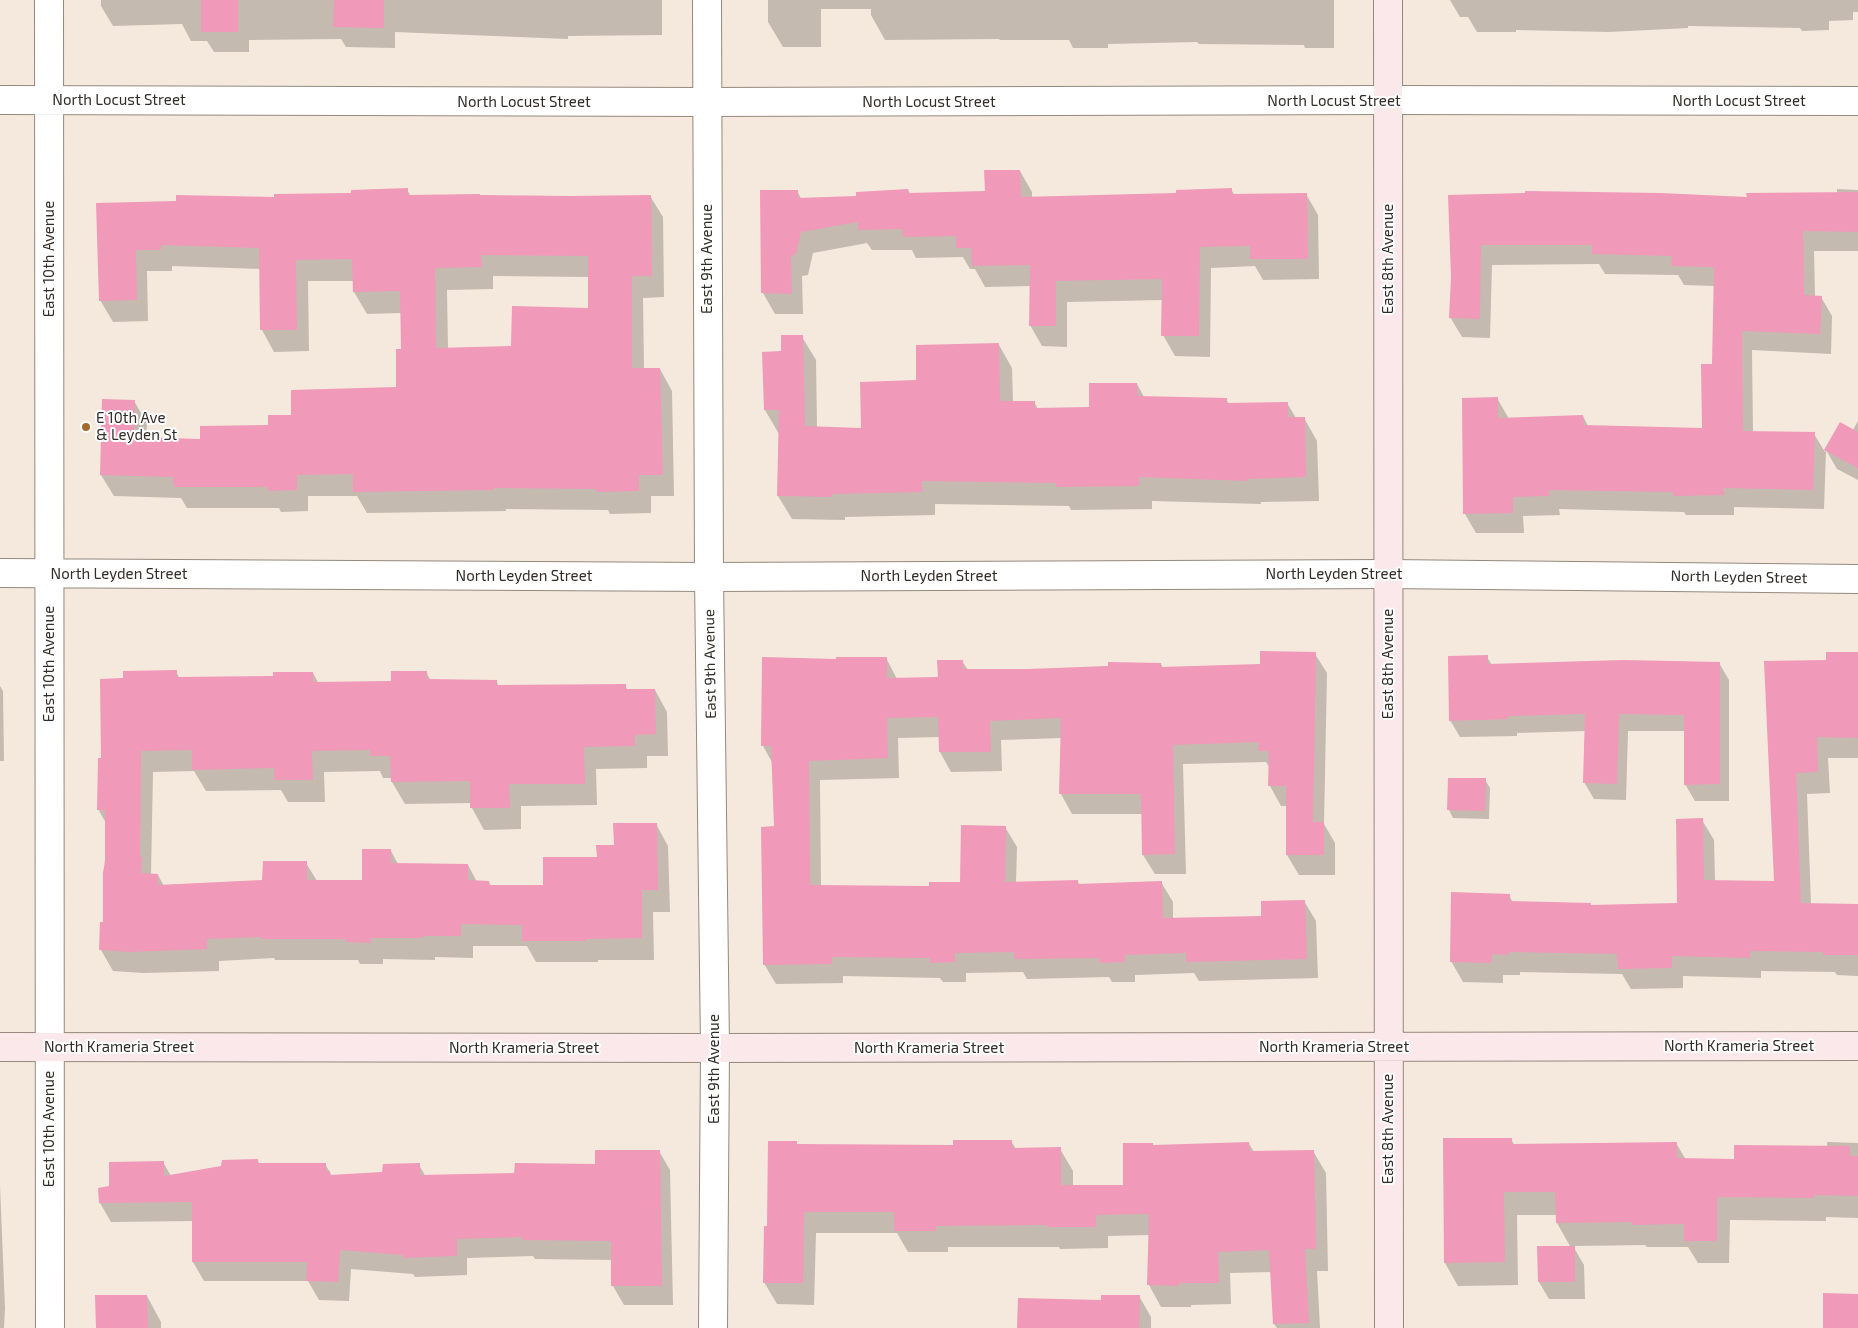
<!DOCTYPE html>
<html>
<head>
<meta charset="utf-8">
<style>
  body { margin:0 }
  canvas { display:block; background:#f5e8dc }
</style>
</head>
<body>
<canvas width="1858" height="1328"></canvas>
<script>
const ctx = document.querySelector('canvas').getContext('2d');
ctx.lineJoin = 'round';
function fill(path, color) { ctx.fillStyle = color; ctx.fill(path, 'evenodd'); }
function stroke(path, color, width, dash) { ctx.strokeStyle = color; ctx.lineWidth = width; ctx.lineCap = dash ? 'butt' : 'round'; ctx.setLineDash(dash || []); ctx.stroke(path); }
function drawText(font, color, halo, rows, align = 'center') {
  ctx.font = font + ' "Exo 2",sans-serif'; ctx.lineWidth = 4; ctx.setLineDash([]); ctx.textBaseline = 'middle'; ctx.strokeStyle = halo; ctx.fillStyle = color; for (const [text, x, y, turn = 0] of rows) {
    ctx.save(); ctx.translate(x, y); ctx.rotate((+turn || 0) * Math.PI / 180); ctx.textAlign = isNaN(turn) ? turn : align; if (halo) ctx.strokeText(text, 0, 0); ctx.fillText(text, 0, 0); ctx.restore();
  }
}
const shadow = new Path2D(`
  M101,0H662V35L568,36V39L395,32V48L346,47L341,39L249,40V52H214L207,41H191L182,24L113,26L101,6Z
  M768,0H1334V48H1305L1304,45L1199,44L1197,42L1108,44V48H1073L1069,40H1000L999,39L885,40L871,15V9H821V47H783L768,22Z
  M1450,0H1858V12H1853V20L1829,21V30L1802,31L1800,28L1688,26V28L1609,32L1516,30V32H1477L1468,17H1460Z
  M1020,171L1032,192V198L1177,195L1231,189L1235,196L1306,194L1318,215L1319,279L1263,280L1255,266L1211,268L1210,357L1175,356L1163,335V300L1067,302V347L1042,346L1030,325L1031,286L985,287L975,269H970L963,257L916,258L912,250H872L867,243L813,253L808,275L802,276L803,314H775L763,293L762,191H797L802,200L857,198L908,190L910,194L986,192Z
  M1837,189L1858,190V251H1814L1815,297H1821L1832,316L1831,354L1752,350L1753,432L1814,434L1825,452L1826,450L1824,509L1734,507V515H1686L1684,512L1559,509L1560,515L1523,516L1524,533H1476L1465,514L1497,398L1509,419L1583,416L1588,426L1703,429L1714,366L1715,286L1684,285L1678,275L1605,274L1599,264L1492,265L1490,338L1462,337L1450,317L1452,277L1450,197L1748,198L1837,193Z
  M407,190L411,196H650L663,217L664,297L643,298L644,369H660L672,391L674,496H651V513L610,514L608,510L506,509V511L367,513L357,496H308V511L281,512L279,508H187L181,498L114,496L101,475L134,401L147,423L146,439L202,440L269,427L292,416L397,388L402,350L401,313L367,314L354,292V281H308L309,351L274,352L262,330L261,269L172,266V271H147L148,321L113,322L100,300L97,204L275,199ZM493,276L589,277L590,309L513,347L448,349L447,290L493,289Z
  M802,337L816,360L817,428L862,429L917,382L999,345L1012,368L1013,402H1034L1038,409H1090L1137,384L1144,397L1226,399L1229,404L1287,403L1296,418H1304L1317,441L1319,501L1261,502V504L1152,501V509L1071,510L1069,506L935,504V515L845,517V520L792,519L778,496L779,434L765,410L763,353L782,352Z
  M1858,421V480L1837,469L1826,450L1853,430Z
  M1858,653V758H1828L1830,793L1807,794L1811,904L1858,905V976L1837,975L1835,972L1761,971V978L1683,976V988L1631,989L1622,974L1520,972V975H1503V983L1463,982L1451,961L1509,895L1513,903L1592,906L1678,904L1702,820L1714,840L1715,881L1775,882L1766,662L1827,661Z
  M1315,654L1327,673L1324,824L1335,843V875H1299L1287,855V806H1281L1270,786V768L1266,762L1183,764L1186,874H1155L1143,855L1142,814H1072L1061,794L1062,738L1001,740L1002,771L951,772L940,752V737L898,738L899,778L820,780L821,886L930,887L961,883L1005,827L1017,847L1016,883L1078,882L1080,885L1161,882L1173,902V919L1262,918L1304,901L1316,921L1318,978L1199,981L1194,973L1135,975V982H1112L1109,977L1027,979L1023,972L966,973V982H943L940,978L843,976V983L776,984L764,964L775,828L773,764L763,746L837,661L886,658L897,679L939,678L962,661L968,670H1028L1161,664L1163,668L1261,665Z
  M1487,657L1492,665L1719,663L1729,680V801H1695L1685,784V731H1628L1626,800L1594,799L1584,782L1586,731L1517,733V736L1460,737L1450,720Z
  M176,672L180,679L275,677L313,673L319,684L393,683L426,672L431,681H496L499,686H625L628,690H655L667,712L668,756H647V768L596,769L597,805L521,806V829L484,830L472,808V803L405,804L392,782V778H383L380,771L324,772L325,802H288L281,790L206,791L194,771L153,772L151,875H158L164,886L263,881L306,863L317,881H363L391,851L398,864L468,865L477,882H489L491,886H544L598,858L615,846L656,824L668,846L670,912H653L654,960H598V962H536L527,946H473V958L435,957V960L383,959V964H360L358,960H275L274,958L219,961V971L143,973L113,971L101,950L105,924L106,823L98,809L102,759L124,679Z
  M0,686L3,691L4,761H0Z
  M1485,780L1490,788L1489,819L1453,818L1449,810Z
  M1511,1139L1515,1146L1676,1143L1686,1160H1735L1827,1147V1142L1858,1143V1218L1826,1217V1221L1730,1220L1729,1263H1698L1688,1247H1647L1645,1245L1573,1246L1584,1265L1585,1299H1549L1539,1282L1571,1248L1557,1223V1215H1517L1518,1285L1458,1286L1445,1263Z
  M1011,1141L1016,1149H1060L1073,1171V1186H1125L1153,1146L1249,1144L1254,1152L1313,1151L1326,1173L1328,1271H1317L1320,1328H1277L1274,1324L1272,1272L1230,1273L1231,1304L1191,1305V1307H1161L1149,1285L1150,1235L1108,1236V1248L1060,1249L1059,1247H948V1252H908L897,1233H816L814,1305L777,1304L764,1282L768,1228L796,1142L798,1145L954,1146Z
  M659,1151L670,1170L673,1305H624L613,1286L612,1260L535,1259L533,1256L467,1258V1275L415,1277L413,1274L351,1269L349,1301L319,1300L308,1281H204L193,1262V1221L111,1222L100,1203L110,1187L163,1162L171,1176L257,1160L260,1164H325L332,1176L384,1173L419,1165L426,1177L516,1174L596,1166Z
  M0,1185L5,1308L4,1328H0Z
  M147,1296L161,1322V1328H97Z
  M1139,1296L1151,1317V1328H1018L1102,1302Z`);
const building = new Path2D(`
  M201,0H238V32H201Z
  M334,0H384V28L333,27Z
  M984,170H1020L1021,197L1176,193V190L1232,188V194L1307,193L1308,259H1250V246L1200,247L1199,336H1161L1162,279L1056,281V326H1029L1030,265L972,266L971,248H956V236L903,237L902,229L858,230V222L801,232L796,254L791,256L792,294L761,293L760,190H798V198L856,196V192L908,189L909,193L985,191Z
  M408,188V195L480,194V195L570,196L651,195L652,276H632V368H660L663,475H639V491L596,492V489L494,488V490L353,492V474L297,475V490L268,491V487H174L173,477L100,475L102,399L135,400L134,437L200,439V426L268,425V415H291V390L396,387V349H401L400,291L353,292L352,259L296,260L297,330H260L259,248L161,245V250H136L137,300L99,301L96,203L176,201V195L274,197V194L351,193V190ZM481,255L588,256V308L512,306L511,346L436,348L435,268L482,267Z
  M1525,191L1660,193L1747,197L1746,193L1858,192V232L1803,231L1804,295L1822,296L1820,334L1742,331L1743,431L1815,432L1813,490L1723,488L1724,495L1673,496V492L1549,490V496L1513,497V513L1463,514L1462,398L1498,397V418L1583,415L1584,425L1702,428L1701,364H1712L1714,267L1671,266L1672,256L1592,254V245H1481L1480,319L1449,318L1451,277L1448,195L1525,193Z
  M781,335H803L805,426L861,428L860,382L916,380V345L999,343L1000,401H1035V408L1089,407V383H1137L1138,396L1227,398V403L1288,402V417H1305L1306,477L1248,479V481L1139,477V486L1056,487V483L922,481V492L832,494V497L777,496L779,410H764L762,352L781,351Z
  M1840,422L1858,432V468L1824,450Z
  M1260,651L1316,652L1313,822H1324V855H1286V786H1268L1269,751H1258L1259,742L1173,745L1175,854L1142,855L1141,794H1059L1061,718L990,721L991,752H939L938,717L887,718L888,758L809,761L810,885L929,886V882H960L961,825L1006,826L1005,882L1078,880V884L1162,881L1163,918L1261,916V901L1305,900L1307,959L1186,962V953L1125,955V962L1100,963L1099,958L1014,959V952L955,953V962L930,963V958L832,957V964L763,965L761,827L774,826L771,746H761L762,657L836,659V657H887V678L938,677L937,660H963V669H1028L1108,666V662L1161,663V667L1260,664Z
  M1826,652H1858V738L1817,737L1818,772L1796,773L1801,903L1858,904V955H1823V952L1750,951V958L1672,956V968L1618,969L1617,954L1509,952V955L1492,954L1491,963L1450,962L1451,892L1510,894V901L1591,903V905L1677,903L1676,819L1703,818L1704,880L1774,881L1764,661L1826,660Z
  M1488,655V664L1623,660L1720,662V784L1684,785V715L1619,714L1617,784L1583,783L1585,714L1508,716V719L1449,721L1448,656Z
  M177,670V677L273,676V672H313V682L391,681V671H427V679L497,680V685L626,684V689H655L656,734L635,735V746L584,747L585,784H509L510,808H470V781L391,782L390,756H370V750L312,751L313,780H274V768L192,770V750L141,751L140,857H142L141,873L158,874V885L262,880L263,861H307V880H362V849H391V863L468,864V880L489,881V885H543V857H597L596,845H614L613,823H657L658,890H642V938L586,939V941H522V925L461,924V936H423V938H371V943L346,942V939H261V937L207,939V949L130,952L99,950L100,922H103V873L105,861V810H97L98,758H101L100,679L123,678V671Z
  M1448,778H1486L1485,811L1447,810Z
  M1443,1138H1512V1144L1677,1142V1158L1734,1159V1145L1850,1146V1156H1858V1196L1814,1195V1198L1717,1197V1241H1684V1224L1632,1225V1222L1556,1223L1555,1192H1504L1505,1262L1444,1263Z
  M953,1140H1012V1148L1061,1147V1185H1123V1143H1153V1145L1249,1142L1250,1151L1314,1150L1316,1249H1305L1309,1323L1273,1324L1269,1250L1218,1252L1219,1283H1179V1286L1147,1285L1149,1214L1096,1215V1227H1047V1225L936,1226V1231H894V1212H804L803,1283H763L764,1226H767L768,1141H797V1144L953,1145Z
  M595,1150H660L662,1286H611V1241L522,1240V1237L457,1239V1256L403,1258V1255L340,1250L338,1282L306,1281L307,1262H192V1202L99,1203L98,1188L109,1186V1162L164,1161V1176L221,1166L222,1160L258,1159V1163H326V1171H330V1175L382,1172L383,1164L420,1163V1175L514,1173L515,1163L595,1164Z
  M1537,1246H1575V1282H1538Z
  M1823,1293L1858,1294V1328H1823Z
  M95,1295H147L148,1328H96Z
  M1101,1295H1140L1139,1328H1017L1018,1298L1101,1300Z`);
const street = new Path2D(`
  M49,0L50,1328
  M707,0L709,577L715,1048L713,1328
  M0,100L706,102L1388,100L1858,101
  M0,573L709,577L1388,574L1858,579`);
const secondary = new Path2D(`
  M1388,0L1389,1328
  M0,1047L715,1048L1858,1046`);
const markers = [
  [86,427,5,"#a46b2a"]
];
const streetNames = [
  ["North Locust Street",119,100],
  ["North Locust Street",1334,101],
  ["North Locust Street",1739,101],
  ["North Locust Street",524,102],
  ["North Locust Street",929,102],
  ["East 10th Avenue",49,259,-90],
  ["East 9th Avenue",707,259,-90],
  ["East 8th Avenue",1388,259,-90],
  ["North Leyden Street",119,574],
  ["North Leyden Street",1334,574],
  ["North Leyden Street",524,576],
  ["North Leyden Street",929,576],
  ["North Leyden Street",1739,577,1],
  ["East 10th Avenue",49,664,-90],
  ["East 9th Avenue",710,664,-91],
  ["East 8th Avenue",1388,664,-90],
  ["North Krameria Street",1739,1046],
  ["North Krameria Street",119,1047],
  ["North Krameria Street",1334,1047],
  ["North Krameria Street",524,1048],
  ["North Krameria Street",929,1048],
  ["East 9th Avenue",714,1069,-90],
  ["East 10th Avenue",49,1129,-90],
  ["East 8th Avenue",1388,1129,-90]
];
const poiNames = [
  ["E 10th Ave",96,418],
  ["& Leyden St",96,435]
];
fill(shadow, '#0003');
fill(building, '#f099b9');
stroke(street, '#95897e', 30);
stroke(secondary, '#95897e', 30);
stroke(street, '#fff', 28);
stroke(secondary, '#fae8ea', 28);
for (const [x, y, r, color] of markers) { const dot = new Path2D(); dot.arc(x, y, r, 0, 2 * Math.PI); ctx.fillStyle = color; ctx.fill(dot); stroke(dot, '#fff', 2); }
drawText('15px', '#312c27', '#fff', streetNames);
drawText('15px', '#312c27', '#fff', poiNames, 'left');
</script>
</body>
</html>
